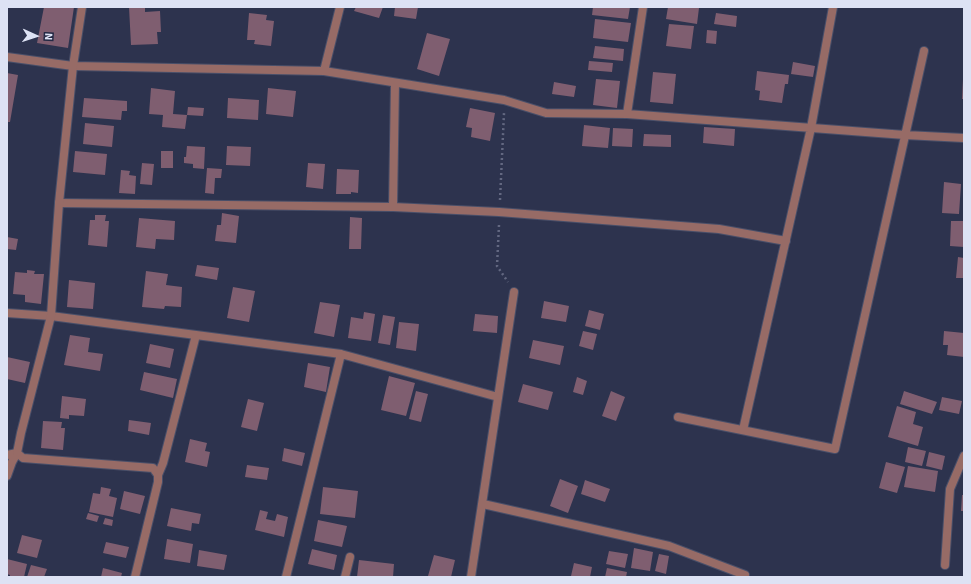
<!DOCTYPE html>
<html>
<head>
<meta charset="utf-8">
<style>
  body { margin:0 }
  #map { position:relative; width:971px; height:584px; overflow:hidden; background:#2d334e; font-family:"Source Sans 3",sans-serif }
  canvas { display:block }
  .frame { position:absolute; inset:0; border:8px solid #dde2f4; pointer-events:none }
  .north { position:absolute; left:16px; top:16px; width:40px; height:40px; -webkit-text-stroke:3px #232944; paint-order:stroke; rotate:93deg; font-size:11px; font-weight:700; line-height:16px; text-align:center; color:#dde2f4 }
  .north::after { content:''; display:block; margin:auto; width:14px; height:18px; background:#dde2f4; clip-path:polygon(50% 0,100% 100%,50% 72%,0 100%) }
</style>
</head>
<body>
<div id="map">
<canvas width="971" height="584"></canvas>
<div class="frame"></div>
<div class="north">N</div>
</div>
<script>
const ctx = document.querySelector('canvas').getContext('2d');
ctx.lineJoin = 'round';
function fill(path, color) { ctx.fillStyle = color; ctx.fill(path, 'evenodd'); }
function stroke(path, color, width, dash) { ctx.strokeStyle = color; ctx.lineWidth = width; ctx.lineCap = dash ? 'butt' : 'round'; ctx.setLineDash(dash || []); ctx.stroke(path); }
const building = new Path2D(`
  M44,7H74L68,48L37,43Z
  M129,7H145V12L160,11L161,32H157L158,44L131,45Z
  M356,7H383L379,18L354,11Z
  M395,7H418L416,19L394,16Z
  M593,7H630L628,19L592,15Z
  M668,7L699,8L697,24L666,19Z
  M249,13L267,15L266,20L274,21L271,46L254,44L255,40H247Z
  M716,13L737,16L736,27L714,24Z
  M595,19L631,23L628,42L593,38Z
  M669,24L694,26L691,49L666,46Z
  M707,30L717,31L716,44L706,43Z
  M427,33L450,39L439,76L417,69Z
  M595,46L624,49L623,61L593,58Z
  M589,61L613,63L612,72L588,70Z
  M793,62L815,66L813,77L791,74Z
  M757,71L789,75L788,84H785L782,103L759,100L760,91L755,90Z
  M653,72L676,74L673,104L650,102Z
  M7,73L18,75L10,122H7Z
  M596,79L620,81L617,108L593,105Z
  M963,79H964V99H962Z
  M554,82L576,86L574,97L552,94Z
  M151,88L175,91L173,114L187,115L185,129L162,127L163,115L149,114Z
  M268,88L296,91L293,117L266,114Z
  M84,98L127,101V111H122L121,120L82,117Z
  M228,98L259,100L258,120L227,118Z
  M188,107L204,108L203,116L187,115Z
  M470,108L495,113L490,141L471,137L472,128L466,127Z
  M85,123L114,126L112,147L83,144Z
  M584,125L610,128L608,148L582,146Z
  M704,127L735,129L734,146L703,143Z
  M613,128L633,129L632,147L612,146Z
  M644,134L671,135V147L643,146Z
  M187,146L205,147L204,169L193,168V164L184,163V157H186Z
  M227,146L251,147L250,166L226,165Z
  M75,151L107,154L105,175L73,172Z
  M161,151H173V168H161Z
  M142,163L154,164L152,185L140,184Z
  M308,163L325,164L323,189L306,187Z
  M207,168L222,169L221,178H215L214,194L205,193Z
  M337,169L359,170L358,193L351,192V194H336Z
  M121,170L130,171L129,175L136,176L135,194L119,193Z
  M944,182L961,184L959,214L942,213Z
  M222,213L239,216L236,243L215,241L217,225H221Z
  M95,215H106L105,221H109L107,247L88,245L90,220H95Z
  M350,217L362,218L361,249H349Z
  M139,218L175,221L174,240L156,239L155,249L136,247Z
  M951,221H964V247L950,246Z
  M7,237L18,239L16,250L7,249Z
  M958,257L964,258V278H956Z
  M197,265L219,268L217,280L195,276Z
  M27,270L35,271L34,274H44L41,304L25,302V295L13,294L15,272L27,273Z
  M146,271L168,274L166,285L182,287L181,307L165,306L164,309L142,307Z
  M69,280L95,283L93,309L67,307Z
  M233,287L255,291L249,322L227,318Z
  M544,301L569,306L566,322L541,318Z
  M320,302L340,305L334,337L314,333Z
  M589,310L604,314L600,330L585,326Z
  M364,312L375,314L371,341L348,338L351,317L363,319Z
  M475,314L498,316L497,333L473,331Z
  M383,315L395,317L390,345L378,343Z
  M399,322L419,324L416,351L396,348Z
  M583,331L597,334L593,350L579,346Z
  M944,331L964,333V357L947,355L948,345H943Z
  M70,335L90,338L88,352L103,354L100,371L64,365Z
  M533,340L564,346L560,365L529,358Z
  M150,344L174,349L170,368L146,363Z
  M7,357L30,362L25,383L7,379Z
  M308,363L330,367L326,392L304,387Z
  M144,372L177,379L173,398L140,390Z
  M389,376L415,383L406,416L381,410Z
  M577,377L587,381L583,395L573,392Z
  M523,384L553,392L548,410L518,402Z
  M416,391L428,394L421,422L409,419Z
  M611,391L625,397L616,421L602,416Z
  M904,391L937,402L932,414L900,404Z
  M62,396L86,399L84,416L69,415V419L60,418Z
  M942,397L962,401L959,414L939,410Z
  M248,399L264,403L257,431L241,427Z
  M897,406L916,412L913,424L923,427L918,446L888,437Z
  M129,420L151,423L149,435L128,431Z
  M43,421L62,422L61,428H65L63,450L41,448Z
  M190,439L207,443L205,451L210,452L207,467L185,462Z
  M908,447L926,451L922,466L905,462Z
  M284,448L305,453L302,466L282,461Z
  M929,452L945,456L942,470L926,466Z
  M886,462L905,467L897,493L879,488Z
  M247,465L269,468L267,480L245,477Z
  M908,466L938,471L935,492L904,487Z
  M560,479L578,486L568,513L550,506Z
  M585,480L610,489L605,502L581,494Z
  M101,487L111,489L109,496L117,498L113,517L89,512L93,493L100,494Z
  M323,487L358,491L355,518L320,514Z
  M124,491L145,496L140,514L120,509Z
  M962,495H964V511H961Z
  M171,508L201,514L199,524L192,523L191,531L167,526Z
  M260,510L268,512L266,519L275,521L277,514L288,517L284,537L255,530Z
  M88,513L99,516L97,522L86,519Z
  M105,518L113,520L112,526L103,524Z
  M318,520L347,526L342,547L314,541Z
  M22,535L42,540L37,558L17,553Z
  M167,539L193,544L190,563L164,559Z
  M106,542L129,547L126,558L103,553Z
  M634,548L653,552L650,571L631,568Z
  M312,549L337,555L334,570L308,564Z
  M199,550L227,555L224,570L197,566Z
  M609,551L628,554L625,568L606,564Z
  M659,554L669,556L666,574L655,571Z
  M434,555L455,560L451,577L428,576Z
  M7,559L27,564L24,577H10V575L7,574Z
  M359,560L394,564L393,577H357Z
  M574,563L592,567L590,577L571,576Z
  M31,565L47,569L44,577H27Z
  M103,568L122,573L121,577H101Z
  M607,568L627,572L626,577H605Z`);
const path = new Path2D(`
  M500,200L504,113
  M499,225L497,266L508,282`);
const minor = new Path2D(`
  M7,57L73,66L324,71L504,100L546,113L627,114L905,135L964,138
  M324,71L340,7
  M627,114L643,7
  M59,203L393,207L499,212L719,229L786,241
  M393,207L395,83
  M7,313L51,316L341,354L498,397
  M678,417L835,449L924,51
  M743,430L811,128L833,7
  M7,455L17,453
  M158,475L163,463L196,335
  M7,476L12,462L17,453
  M483,504L669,546L745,575
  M945,565L950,489L964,456
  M286,577L341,354
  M345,577L350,557
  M471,577L514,292`);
const tertiary = new Path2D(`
  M82,7L73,66L59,203L51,316L21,433L17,453L23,458L153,468L158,475V482L135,577`);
fill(building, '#7f5e70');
stroke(minor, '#494f69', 10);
stroke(tertiary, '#494f69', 10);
stroke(path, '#636881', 2.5, [2, 3]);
stroke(minor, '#976b66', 8);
stroke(tertiary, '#976b66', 8);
</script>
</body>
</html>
